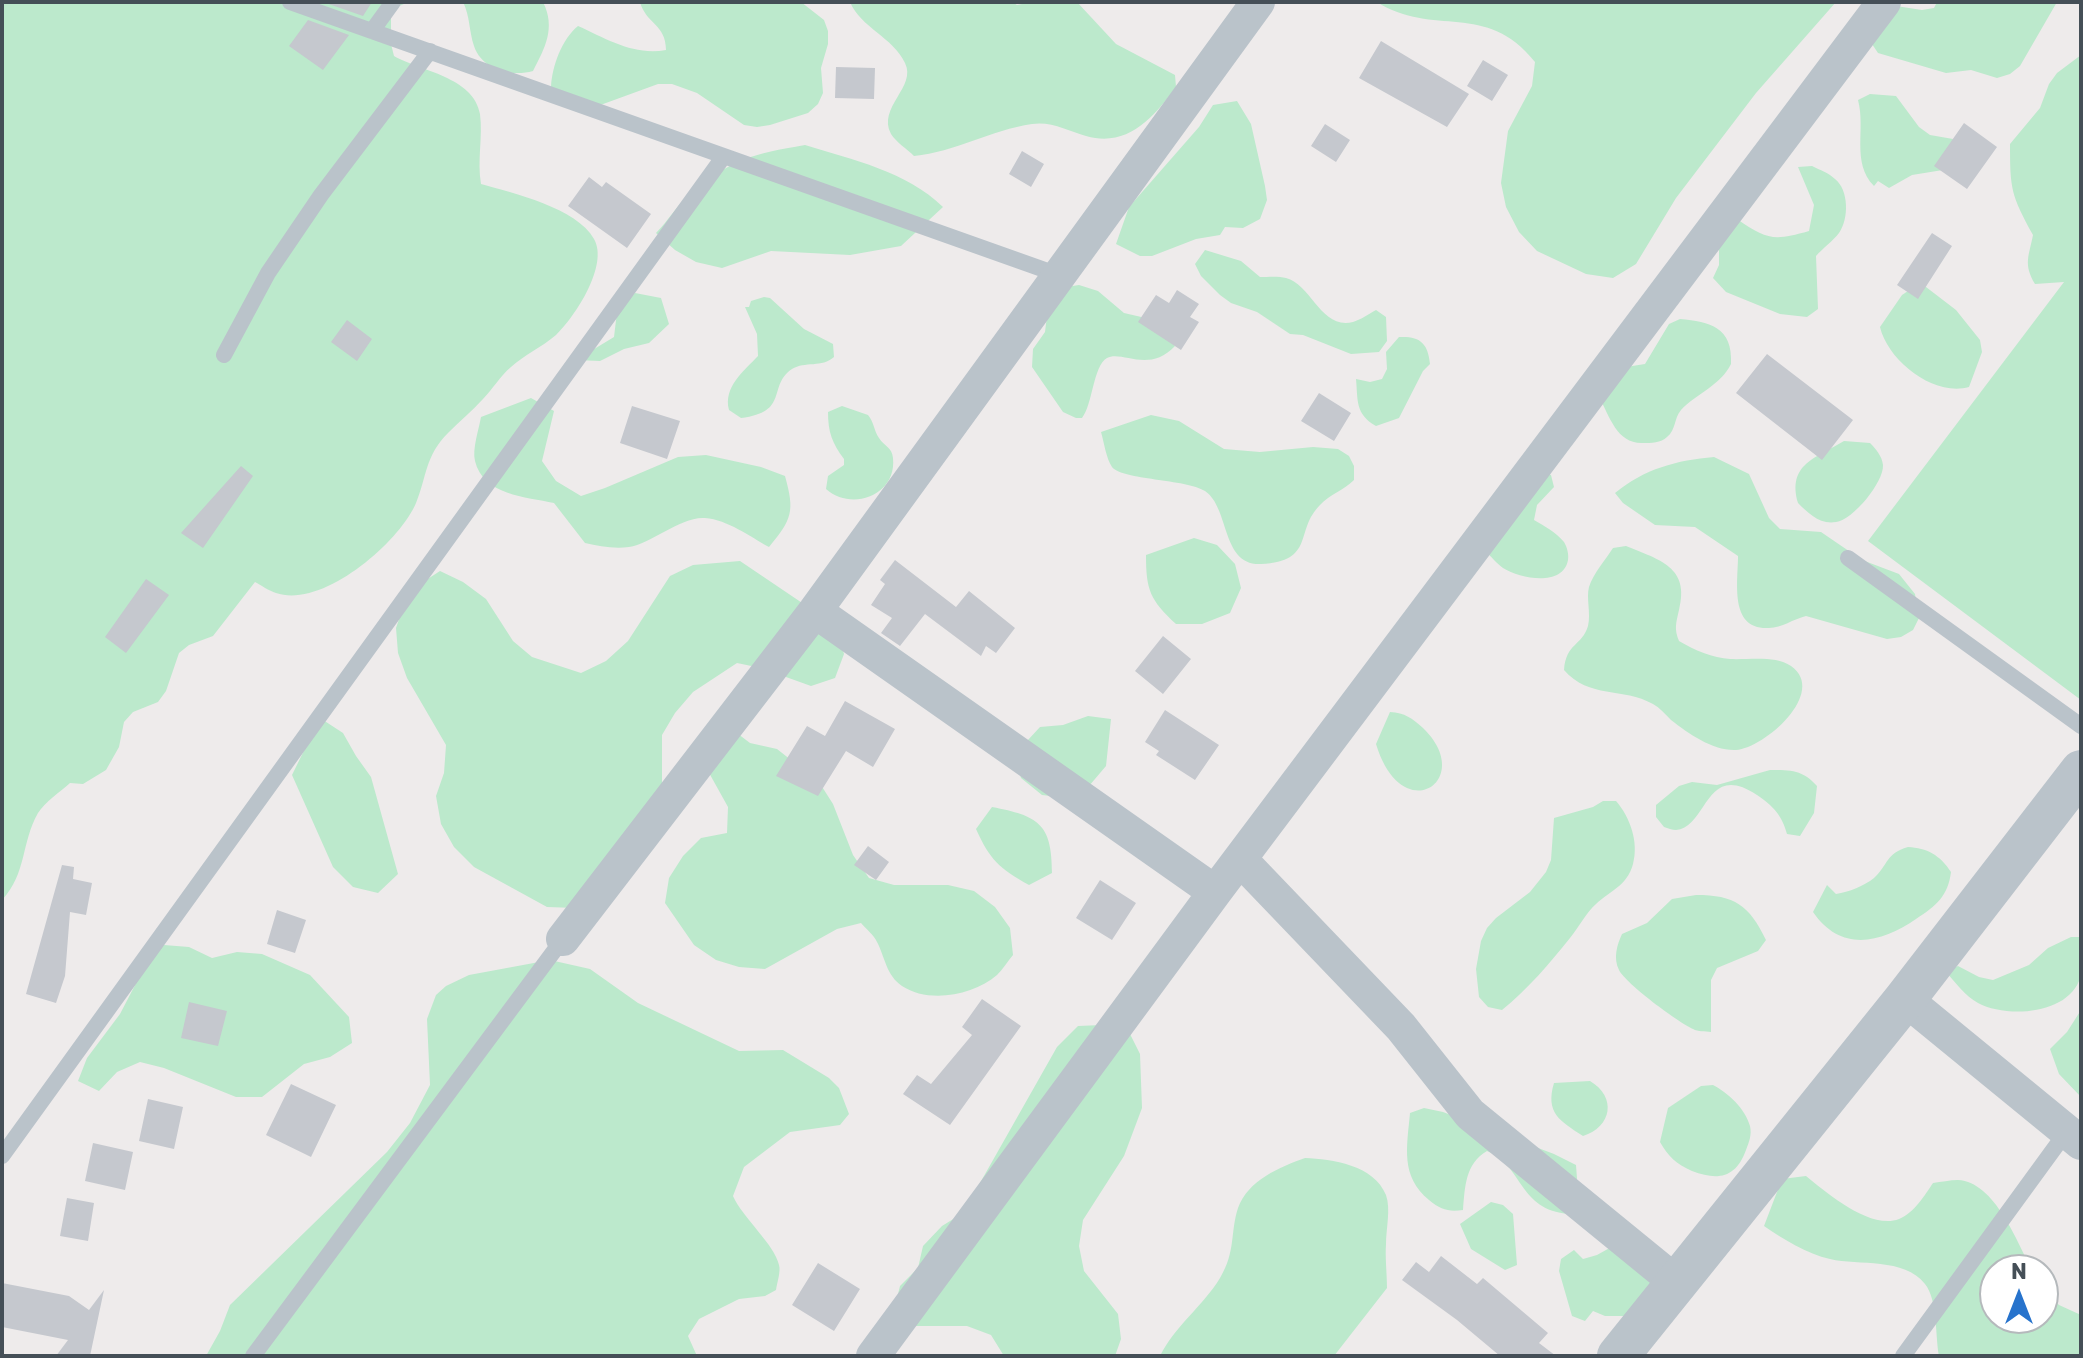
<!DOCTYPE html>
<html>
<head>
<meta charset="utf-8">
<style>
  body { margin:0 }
  #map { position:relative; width:2083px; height:1358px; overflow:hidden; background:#eeebeb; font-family:Rubik,sans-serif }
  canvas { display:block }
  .frame { position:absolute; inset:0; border:4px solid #454f57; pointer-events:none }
  .north { position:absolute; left:1979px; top:1254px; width:80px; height:80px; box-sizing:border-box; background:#fff; border:2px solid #b5b9bc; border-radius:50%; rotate:0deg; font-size:22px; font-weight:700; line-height:32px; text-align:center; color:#454f57 }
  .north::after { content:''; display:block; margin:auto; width:28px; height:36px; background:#2773cc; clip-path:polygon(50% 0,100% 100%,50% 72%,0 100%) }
</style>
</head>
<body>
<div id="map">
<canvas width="2083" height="1358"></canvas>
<div class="frame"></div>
<div class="north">N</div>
</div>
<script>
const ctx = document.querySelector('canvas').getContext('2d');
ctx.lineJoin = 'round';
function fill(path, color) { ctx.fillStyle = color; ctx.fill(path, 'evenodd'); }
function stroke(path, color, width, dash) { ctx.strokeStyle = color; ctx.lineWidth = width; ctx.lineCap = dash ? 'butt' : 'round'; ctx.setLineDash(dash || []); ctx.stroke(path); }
const green = new Path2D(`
  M2,2H408L391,10V44L394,56C420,71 474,77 480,114C483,137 477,160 481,184C513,193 577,208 594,239C609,265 575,317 556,335C542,347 524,355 511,367C500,376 493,389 483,399C472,411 460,421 448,433C425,456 427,476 416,503C399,543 322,609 276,593C269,591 261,585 255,582L213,636L189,645L179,653L166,691L158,702L133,712L124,722L119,747L106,770L83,784L70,783C60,792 45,802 38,813C21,843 27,873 2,900Z
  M463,2H543C556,28 545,48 533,71C511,77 482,70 474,46C469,31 470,16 463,2Z
  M640,2L702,4L801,2L824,20L828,31V44L821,68L823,93L818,104L808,113L770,125L757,127L744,125L697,93L672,84H658L595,107L551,87C552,66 562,39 578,26C607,39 634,56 666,50C666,24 646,24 640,2Z
  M850,2H1012L1017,5L1032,2H1077L1116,44L1175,75L1176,87C1154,117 1128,148 1086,136C1069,131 1051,121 1032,124C991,130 955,152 914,156C907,149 896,142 891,134C877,107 917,87 905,63C893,37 861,28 850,2Z
  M1377,2H1836L1756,93L1676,198L1636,264L1613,278L1586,274L1537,251L1519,232L1506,207L1501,183L1508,131L1532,86L1535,62C1486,0 1433,38 1377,2Z
  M1937,2H2057L2020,66L2010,74L1997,78L1971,70L1946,73L1878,53L1870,41L1896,6L1922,10L1934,8Z
  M2081,55V700L1868,541L2064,282L2035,284C2023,264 2029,256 2033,235C2011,195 2010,189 2010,144L2040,108L2049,84L2057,73Z
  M1870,94L1896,96L1919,127L1930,135L1953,139L1949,169L1912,175L1889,188L1878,181L1874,186C1851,162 1866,130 1858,100Z
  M1237,101L1251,124L1265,186L1267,200L1260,219L1243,228L1225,227L1220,235L1196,239L1152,256H1140L1116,244L1129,207L1199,127L1213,105Z
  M805,145C853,160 906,171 943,207L901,246L850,255L771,251L722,268L696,262L675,250L656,233C668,221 677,205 690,194C731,159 753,154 805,145Z
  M1812,166C1820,170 1829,173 1835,179C1849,190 1849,219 1839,233C1833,241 1823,248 1816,256L1818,309L1807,317L1780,314L1726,292L1713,278L1719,265V236L1737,219C1767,240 1774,241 1809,231L1814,205L1798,167Z
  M1205,250L1241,261L1260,277C1268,277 1279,276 1286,278C1312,285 1321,330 1353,322C1360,320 1369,314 1376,310L1386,317L1387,341L1379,352L1351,354L1303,335L1290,334L1257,312L1231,303L1220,295L1201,276L1195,264Z
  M1079,285L1098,291L1124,313L1150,319L1175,346C1149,374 1122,350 1107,358C1093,366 1093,404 1082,418H1076L1063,412L1032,367L1033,349L1045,332L1047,316L1066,287Z
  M1914,287H1926L1956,310L1980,340L1982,352L1969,387C1934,397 1888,361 1880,327L1902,295Z
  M635,293L661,298L669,324L649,343L624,349L600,361L576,360L614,337L617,312Z
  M764,297L770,298L804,329L833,344L834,357C822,368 805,361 792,369C767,386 790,412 741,418L729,410C723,387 744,371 758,356L757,334L745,307H749L751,301Z
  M1680,319C1710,322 1733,327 1731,364C1721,385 1696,394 1681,410C1674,418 1676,430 1667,437C1661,443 1651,443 1643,443C1617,444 1610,417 1599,397L1626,367L1645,364L1669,324Z
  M1399,337C1420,336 1428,343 1430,364L1423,371L1399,418L1376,426C1355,414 1358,400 1356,379L1370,382L1382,379L1387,369L1386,352Z
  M531,398L554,411L542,461L556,481L581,496L605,488L678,457L706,455L761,467L785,476C795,512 792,519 769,547C749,536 728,520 705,518C681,516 651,544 629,547C613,549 599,546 585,543L554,503C526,497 483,495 475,461C472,449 479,429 481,417Z
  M842,406L868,415C874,422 874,431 879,438C884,446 892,447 893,458C897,495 852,512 826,489L828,476L844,465V459C832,443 828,432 828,412Z
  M1151,415L1179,421L1224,449L1260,452L1313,447L1338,449L1349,456L1354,466V480C1344,490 1329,495 1320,505C1294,531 1316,561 1261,564C1221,566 1230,508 1205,491C1186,479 1122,480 1112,467C1106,458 1104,442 1101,432Z
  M1844,441L1870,443C1876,449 1882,456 1883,465C1884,482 1853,520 1836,522C1820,525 1808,513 1798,503C1787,464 1816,458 1844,441Z
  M1714,457L1749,474L1769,518L1780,529L1821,532L1862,560L1899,574L1915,594L1919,618L1913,630L1901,637L1887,639L1806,616C1793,619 1782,628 1769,628C1729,630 1738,583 1738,556L1695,527L1655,525L1623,503L1615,493C1644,469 1677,460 1714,457Z
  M1538,471L1551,475L1554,487L1537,505L1534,520C1544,526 1556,532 1564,542C1567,547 1569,554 1568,560C1563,587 1521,579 1503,568C1497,564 1491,556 1485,551Z
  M1194,538L1217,545L1235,564L1241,588L1230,613L1202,624H1176C1150,600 1146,590 1146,555Z
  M1626,546C1660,560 1690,567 1679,610C1676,623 1674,629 1679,641C1694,650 1713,658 1730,659C1749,660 1775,655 1791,666C1828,692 1765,748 1736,750C1713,751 1689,734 1671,720C1665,714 1660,708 1653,704C1623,687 1589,699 1564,670C1566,643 1582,646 1588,626C1591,613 1586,598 1589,587C1593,574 1606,559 1613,548Z
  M740,561L817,613L837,630L844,654L835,678L811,686L761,668L737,663L693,692L675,713L662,735V787L576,908L547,907L474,867L454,847L441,824L436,796L444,773L446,745L407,678L398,653L396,628L404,605L420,584L440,571L463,582L486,599L513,641L532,657L581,673L606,661L628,641L670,576L693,565Z
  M1390,712C1405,713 1412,718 1423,728C1477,780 1402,830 1376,744Z
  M1088,716L1111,719L1106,766L1089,786L1067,798L1042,795L1021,778L1015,754L1040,727L1063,725Z
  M320,718L343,733L356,756L371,777L398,874L378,893L353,887L333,867L292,775Z
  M729,727L750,743L777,749L819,782L833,804L853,855L869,878L894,885H948L974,891L995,907L1010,928L1013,955C1008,961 1003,969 997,975C974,995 929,1004 902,986C886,975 885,957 877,942C874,935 866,929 861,923L837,929L765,969L739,967L716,960L694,945L665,903L669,878L683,856L701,838L727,833L728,807L703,762Z
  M1770,770C1791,770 1803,770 1817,786L1814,813L1800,836L1787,834C1782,815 1773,806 1757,795C1705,760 1708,827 1676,830C1672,830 1668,828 1664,827L1656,817V805L1679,786L1692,782L1717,785Z
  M1603,801H1616C1630,817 1639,842 1633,864C1627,886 1611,890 1596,904C1586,913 1579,927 1570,938C1549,964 1528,989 1502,1010L1488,1007L1479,997L1476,969L1481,941L1487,928L1496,918L1530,892L1546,872L1551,860L1554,818L1593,807Z
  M992,807C1038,816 1052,823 1052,873L1029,885C999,868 990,860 976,829Z
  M1908,847C1927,848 1940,855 1951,872C1948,896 1936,906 1916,919C1881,943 1841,953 1813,912L1827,885L1836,894C1849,892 1864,886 1874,878C1889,864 1885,854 1908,847Z
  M1696,895C1735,895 1749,905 1766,940L1758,951L1717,968L1711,980V1032C1705,1031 1698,1032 1693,1029C1678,1022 1626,984 1619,970C1613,958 1617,945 1622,934L1647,923L1672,899Z
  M2071,937H2081C2081,950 2083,968 2079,981C2065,1015 2006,1018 1978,1003C1965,996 1956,983 1946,972L1958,966L1979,977L1993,980L2029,965L2048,948Z
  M164,945L189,947L212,958L237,952L262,954L310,975L349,1017L352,1043L330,1057L304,1064L262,1097H236L164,1068L140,1062L117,1072L99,1091L78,1081L87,1058L120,1014L146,964Z
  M550,960L590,969L638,1003L739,1051L783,1050L829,1078L839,1088L849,1114L840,1125L790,1132L744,1167L733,1196C742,1217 775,1245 779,1265C781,1271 777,1283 776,1290L765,1296L739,1299L699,1319L688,1336L697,1356H206L220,1331L230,1305L387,1152L410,1123L430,1085L427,1019L436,995L446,986L469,975Z
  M2081,1010V1097L2059,1074L2050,1049L2067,1032Z
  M1102,1025L1129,1032L1140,1054L1142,1108L1124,1156L1083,1220L1079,1246L1084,1271L1118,1314L1121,1339L1115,1356H1004L991,1335L967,1326H915L894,1310L900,1286L918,1268L923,1246L942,1226L963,1213L1057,1047L1078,1026Z
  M1590,1081C1617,1097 1612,1127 1583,1136C1560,1121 1545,1113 1554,1083Z
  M1713,1085C1728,1093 1745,1108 1750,1126C1752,1135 1749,1142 1746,1150C1736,1178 1718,1181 1692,1171C1676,1164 1668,1156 1660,1142L1668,1108L1701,1086Z
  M1424,1108L1443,1112L1554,1154L1576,1165L1578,1192L1569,1214C1518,1210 1523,1165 1487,1151C1465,1164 1465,1187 1463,1210C1449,1212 1441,1210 1429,1200C1400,1176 1407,1147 1410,1113Z
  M1305,1158C1332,1159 1374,1165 1386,1195C1391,1209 1386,1229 1386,1244C1385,1258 1387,1273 1387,1288L1334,1356H1160C1175,1326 1203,1306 1220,1278C1236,1251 1230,1233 1238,1208C1248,1180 1280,1167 1305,1158Z
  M1806,1176C1827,1193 1870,1230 1899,1219C1914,1213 1925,1195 1933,1183C1941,1182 1950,1180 1958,1180C1995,1182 2017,1242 2032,1270H1995V1318H2043V1288L2059,1305L2081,1315V1356H1939C1935,1334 1938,1301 1925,1284C1904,1257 1859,1266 1830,1259C1807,1254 1783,1239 1764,1226L1782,1179Z
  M1491,1202L1503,1205L1513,1214L1517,1265L1505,1270L1471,1249L1460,1224Z
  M1631,1236L1666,1254L1635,1316H1605L1593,1311L1585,1321L1572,1316L1559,1271L1561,1259L1574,1250L1583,1259L1597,1255Z`);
const building = new Path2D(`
  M323,2H372L363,16Z
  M308,20L349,35L323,70L289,46Z
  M1381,41L1469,94L1447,127L1359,78Z
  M1483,60L1508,75L1492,101L1467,86Z
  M836,67L875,68L874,99L835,98Z
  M1964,123L1997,147L1967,189L1934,166Z
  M1325,124L1350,140L1336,162L1311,146Z
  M1022,151L1044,164L1031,187L1009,174Z
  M589,177L602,187L606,182L651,214L627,248L568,206Z
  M1932,233L1952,246L1918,299L1897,285Z
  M1177,290L1199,304L1190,317L1199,322L1181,350L1138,322L1156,295L1169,303Z
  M347,320L372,339L357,361L331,342Z
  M1767,354L1853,420L1822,460L1736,393Z
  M1319,393L1351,413L1334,441L1301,421Z
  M632,406L680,421L667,459L620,443Z
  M241,466L253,476L203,548L181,533Z
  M895,560L956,607L969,591L1015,628L996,653L986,646L981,656L925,614L900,646L881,633L892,618L871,605L885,584L880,580Z
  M146,579L169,595L126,653L105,637Z
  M1163,636L1191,659L1163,694L1135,671Z
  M845,701L895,729L873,767L846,751L818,796L776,776L807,726L825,736Z
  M1165,710L1219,745L1195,780L1156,755L1159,751L1145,742Z
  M868,846L889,862L876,880L854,865Z
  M62,865L74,867L73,879L92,883L86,915L70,912L65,976L56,1003L26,994Z
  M1100,880L1136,903L1112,940L1076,918Z
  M277,910L306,920L295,953L267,944Z
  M982,999L1021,1026L950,1125L903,1094L917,1075L931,1084L972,1035L962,1027Z
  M189,1002L227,1011L218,1046L181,1038Z
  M291,1084L336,1105L311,1157L266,1135Z
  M148,1099L183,1107L174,1149L139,1141Z
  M93,1143L133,1152L125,1190L85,1181Z
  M67,1198L94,1203L88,1241L60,1236Z
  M1441,1256L1477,1284L1483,1278L1548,1333L1539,1343L1556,1356H1500L1457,1320L1402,1280L1416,1262L1429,1272Z
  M818,1263L860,1289L834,1331L792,1305Z
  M2,1283L69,1296L89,1310L104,1290L90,1356H56L68,1340L2,1327Z`);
const service = new Path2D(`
  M290,2L1059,275
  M372,31L393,2
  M224,355L268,273L321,195L430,51
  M1848,558L2081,726
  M2,1156L724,156
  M253,1356L563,939
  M1903,1356L2067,1131`);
const minor = new Path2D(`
  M815,611L1215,892
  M1240,859L1401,1027L1470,1114L1677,1283
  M563,939L815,611L1258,2
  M1905,999L2081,1143
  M873,1356L1215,892L1884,2`);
const tertiary = new Path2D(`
  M1618,1356L1905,999L2081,771`);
fill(green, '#bce9cc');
fill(building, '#c5c8ce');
stroke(service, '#bac3ca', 16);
stroke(minor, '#bac3ca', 34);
stroke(tertiary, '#bac3ca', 42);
</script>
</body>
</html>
